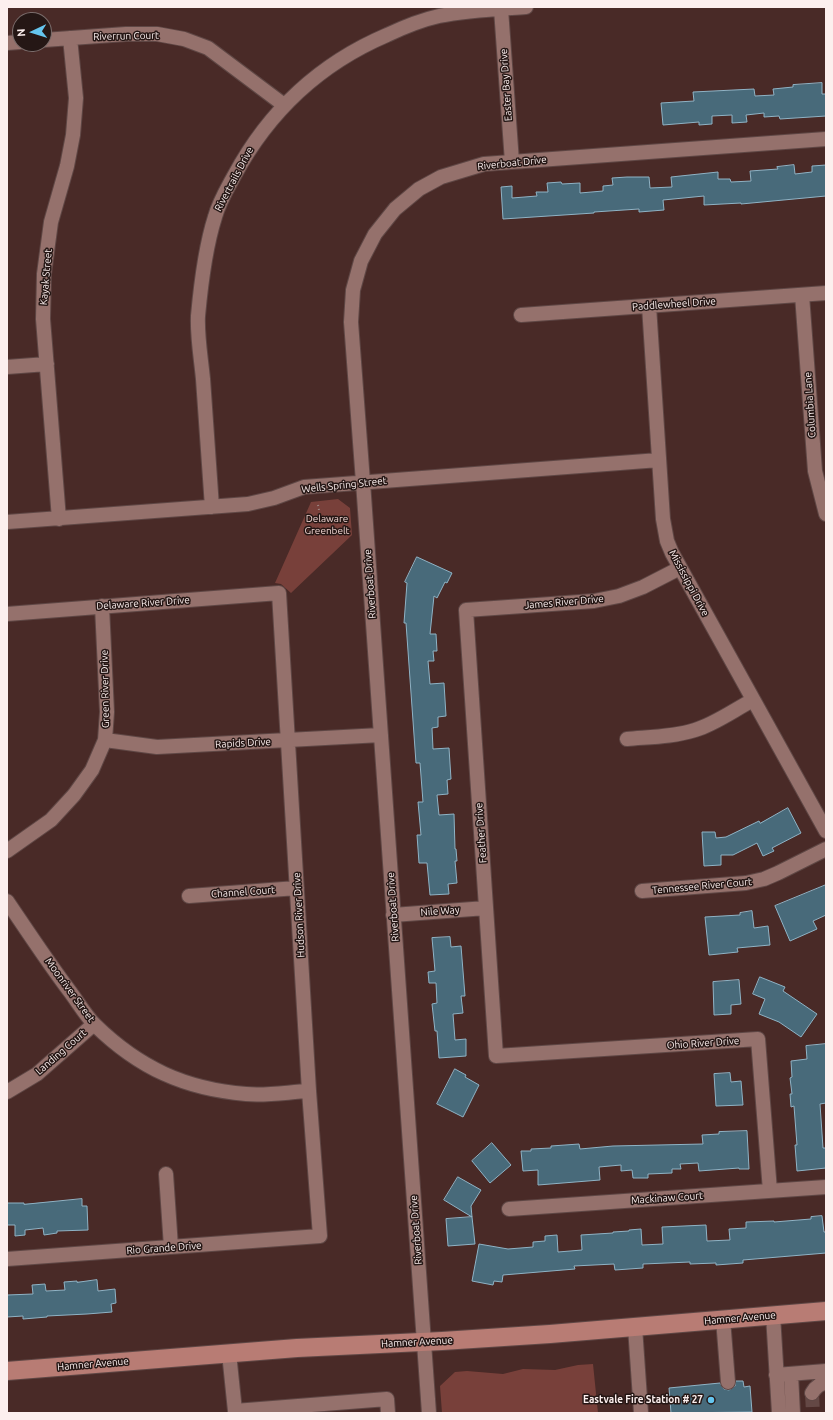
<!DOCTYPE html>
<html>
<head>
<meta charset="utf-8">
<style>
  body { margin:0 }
  #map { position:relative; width:833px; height:1420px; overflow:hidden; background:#492a27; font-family:Ubuntu,sans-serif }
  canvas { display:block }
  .frame { position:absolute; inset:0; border:8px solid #fcefee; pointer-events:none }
  .north { position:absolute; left:12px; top:12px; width:40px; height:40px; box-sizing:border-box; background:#251715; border:1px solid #7b6d6c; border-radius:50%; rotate:266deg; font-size:11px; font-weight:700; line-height:16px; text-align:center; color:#fcefee }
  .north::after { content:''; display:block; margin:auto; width:14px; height:18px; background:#65c5ee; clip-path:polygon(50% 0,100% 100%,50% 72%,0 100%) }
</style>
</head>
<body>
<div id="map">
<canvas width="833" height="1420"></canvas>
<div class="frame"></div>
<div class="north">N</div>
</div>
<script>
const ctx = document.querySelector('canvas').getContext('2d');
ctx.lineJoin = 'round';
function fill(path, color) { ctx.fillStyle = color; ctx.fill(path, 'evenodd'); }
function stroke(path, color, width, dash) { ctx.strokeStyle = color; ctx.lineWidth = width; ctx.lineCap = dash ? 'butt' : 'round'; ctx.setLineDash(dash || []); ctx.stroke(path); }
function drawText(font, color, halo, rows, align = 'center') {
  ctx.font = font + ' Ubuntu,sans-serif'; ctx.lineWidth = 3; ctx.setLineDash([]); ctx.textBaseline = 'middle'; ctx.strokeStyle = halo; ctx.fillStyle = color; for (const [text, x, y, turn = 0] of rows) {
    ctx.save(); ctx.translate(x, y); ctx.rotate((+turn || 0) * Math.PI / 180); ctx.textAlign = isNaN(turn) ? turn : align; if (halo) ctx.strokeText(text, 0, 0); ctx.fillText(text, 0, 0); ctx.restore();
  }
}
const green = new Path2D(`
  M338,499L350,508L352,535L291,593L281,584L275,583L311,502Z
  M593,1364L598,1413H442L440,1386L455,1372L467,1371L503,1374L523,1369L555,1370L578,1365Z`);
const building = new Path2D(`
  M822,83V94H826V116L780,119L779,116L764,117V113L746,115L747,122L732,123V115L712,116V124L699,125V122L663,125L661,103L694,101L693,92L754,89L755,96L774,95L773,89L793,87V85Z
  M794,165L795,174L812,172V166L826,165V196L741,204V203L704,205V196L663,200L664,210L639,212V209L594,212V213L503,219L501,187L512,186V198L537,196L536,192H548L547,183L561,182L562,184L580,183V193L603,191V186L613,185L612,178L627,177H649L650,188L672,187L671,177L718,172V179H730L731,182L751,181L750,171L778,169L777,167Z
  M417,557L452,573L447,583L445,582L437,598L434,596L430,634H436L437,651H433L434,661H428L430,684L444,683L446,716L438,717V727L432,728L433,749L449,748L451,779L447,780L448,794L437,795L439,815L454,814L455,849H456L457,861H455L457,883L448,884L449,894L430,895L427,863H419L417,835H421L418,802H423L420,763H416L406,623H404L407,583L405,582Z
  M788,808L801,833L772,848L774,851L763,856L757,843L733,855H721V865L704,866L702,832H715L716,838L726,837L759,821L760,823Z
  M826,885V915L813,921L817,929L790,941L775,906Z
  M752,911L754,928L768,926L770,945L737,948L738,952L709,955L705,917L740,915V913Z
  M450,937L451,947L461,946L465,996H461L463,1013L453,1014L455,1040L466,1039V1056L439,1058L437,1031H435L432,1004L437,1003L436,983H429L428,972L435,971L432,938Z
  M760,977L785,987L783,991L817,1014L801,1037L779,1022L759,1014L765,999L753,994Z
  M739,980L741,1004L731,1005V1014L714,1015L713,982Z
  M826,1044V1103L820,1104L823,1148H826V1168L797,1171L795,1145H797L794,1106L791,1107L790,1094H792L790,1078L792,1077L791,1061L807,1059L806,1046Z
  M455,1069L466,1075L465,1077L479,1085L463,1117L437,1104Z
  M730,1073L731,1082L741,1081L743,1105L716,1106L714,1074Z
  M747,1131L749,1169H739V1168L699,1171L698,1163L680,1164L681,1169H672V1173L648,1174V1178H633L632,1170L621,1171V1165L599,1167L600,1180L538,1185V1170L523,1171L521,1151H531V1149L551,1148V1146L579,1144L580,1149L613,1146L703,1144L702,1135L719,1134V1132Z
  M492,1143L511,1165L490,1183L472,1161Z
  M458,1177L481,1190L471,1206L472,1217L444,1200Z
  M82,1199V1206H87L88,1230L57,1231V1233L44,1235L43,1228L25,1230V1235L15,1236V1225H7V1203H24V1204Z
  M822,1216L824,1232H826V1253L743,1260V1263L716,1265V1263L690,1264V1262L643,1264V1268L615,1270L614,1264L574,1266L575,1269L503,1275L502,1282L494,1281L493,1285L472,1281L479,1244L508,1249L533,1247V1242L545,1241V1236L557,1235L558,1252L582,1250L581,1235L613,1233V1232L629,1231V1230L641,1229L642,1245L663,1244L662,1227L706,1225L707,1241L730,1240L729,1229L746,1228V1222L774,1221V1222L811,1219V1217Z
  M472,1217L475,1244L448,1246L446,1219Z
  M97,1280L98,1291L115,1289L116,1303L111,1304L112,1312L87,1314L47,1316V1317L23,1319V1316L7,1317V1295L33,1294L32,1285L45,1284L46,1291L65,1290L64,1282L77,1281V1282Z
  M736,1381H743L744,1387L750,1386L752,1412L671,1413L669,1388L720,1383L724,1389L729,1390L735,1386Z`);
const minorTunnel = new Path2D(`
  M812,1393L813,1413`);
const path = new Path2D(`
  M318,505L319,510`);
const minor = new Path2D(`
  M501,9L512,162
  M44,40L126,34H157L184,39L208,48L284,105
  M7,43L20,42
  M802,295L815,471L826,514
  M649,306L663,519L667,541L672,553L826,831
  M521,315L826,293
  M7,367L47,364
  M212,507C209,464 206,422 203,379C201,358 197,336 198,316C201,283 205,248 215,217C219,202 227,189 234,176C269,111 319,64 387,35C404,27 421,20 439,16C468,10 497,9 526,7
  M59,519L43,319L44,274L51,222L67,166L73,135L76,98L70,38
  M7,522L248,504L274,498L304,487L659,460
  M680,568L643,587L619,596L594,601L466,610L496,1056L758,1039L770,1191
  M7,614L279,593L309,1091L320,1236L7,1259
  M627,739C649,737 673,737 695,730C715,724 734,710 753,700
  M105,740L157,747L381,735
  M7,851L51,820L74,795L92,770L105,740L107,712L102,606
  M642,891L746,883L764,879L778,873L826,849
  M189,896L297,888
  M7,901C28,932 49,964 71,993C79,1004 86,1016 95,1025C139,1068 185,1089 246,1094C267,1096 288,1092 309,1091
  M393,915L486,908
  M7,1092L37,1074L94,1024
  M166,1174L171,1247
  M509,1209L826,1187
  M773,1315L779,1413
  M723,1319L728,1382
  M635,1327L641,1413
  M229,1353L235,1411L387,1399L388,1413
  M791,1374L793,1413
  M776,1375L826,1371
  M812,1393C815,1388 819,1383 826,1383
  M429,1413L363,482L351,322L353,290L361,261L375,234L395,209L419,189L441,177L484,164L826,139`);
const major = new Path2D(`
  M7,1371L297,1348L442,1341L550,1334L826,1311`);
const markers = [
  [711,1400,4,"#65c5ee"]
];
const streetNames = [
  ["Riverrun Court",126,36,-1],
  ["Easter Bay Drive",506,85,-94],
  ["Riverboat Drive",512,163,-6],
  ["Rivertrails Drive",234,179,-62],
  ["Kayak Street",46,277,-85],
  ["Paddlewheel Drive",674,304,-4],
  ["Columbia Lane",810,405,-94],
  ["Wells Spring Street",344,485,-6],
  ["Mississippi Drive",689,583,62],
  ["Riverboat Drive",370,584,-94],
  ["James River Drive",564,602,-5],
  ["Delaware River Drive",143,603,-4],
  ["Green River Drive",105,689,-91],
  ["Rapids Drive",243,743,-3],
  ["Feather Drive",481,833,-94],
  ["Tennessee River Court",702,886,-5],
  ["Channel Court",243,892,-4],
  ["Riverboat Drive",393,907,-94],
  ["Nile Way",440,911,-4],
  ["Hudson River Drive",299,915,-93],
  ["Moonriver Street",70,990,54],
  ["Ohio River Drive",703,1043,-4],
  ["Landing Court",61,1052,-41],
  ["Mackinaw Court",667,1198,-4],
  ["Riverboat Drive",416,1230,-94],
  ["Rio Grande Drive",164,1248,-4],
  ["Hamner Avenue",740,1318,-5],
  ["Hamner Avenue",417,1342,-3],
  ["Hamner Avenue",93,1364,-5]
];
const parkNames = [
  ["Delaware",327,519],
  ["Greenbelt",327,531]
];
const poiNames = [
  ["Eastvale Fire Station # 27",703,1400]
];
fill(green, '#78403a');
fill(building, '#486a7a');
stroke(building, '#8fb3c5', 1);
stroke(minorTunnel, '#644845', 14, [14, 7]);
stroke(minor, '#5f4745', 16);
stroke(major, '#5f4745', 20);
stroke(path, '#9f8886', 2, [1, 3]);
stroke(minor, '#95716c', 14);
stroke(major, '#b87c74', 18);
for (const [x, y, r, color] of markers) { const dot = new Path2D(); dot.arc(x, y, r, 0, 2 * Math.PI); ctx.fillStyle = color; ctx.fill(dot); stroke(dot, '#251715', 1.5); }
drawText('10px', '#fcefee', '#251715', streetNames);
drawText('10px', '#f0d4d0', '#251715', parkNames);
drawText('bold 10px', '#fcefee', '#251715', poiNames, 'right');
</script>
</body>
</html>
